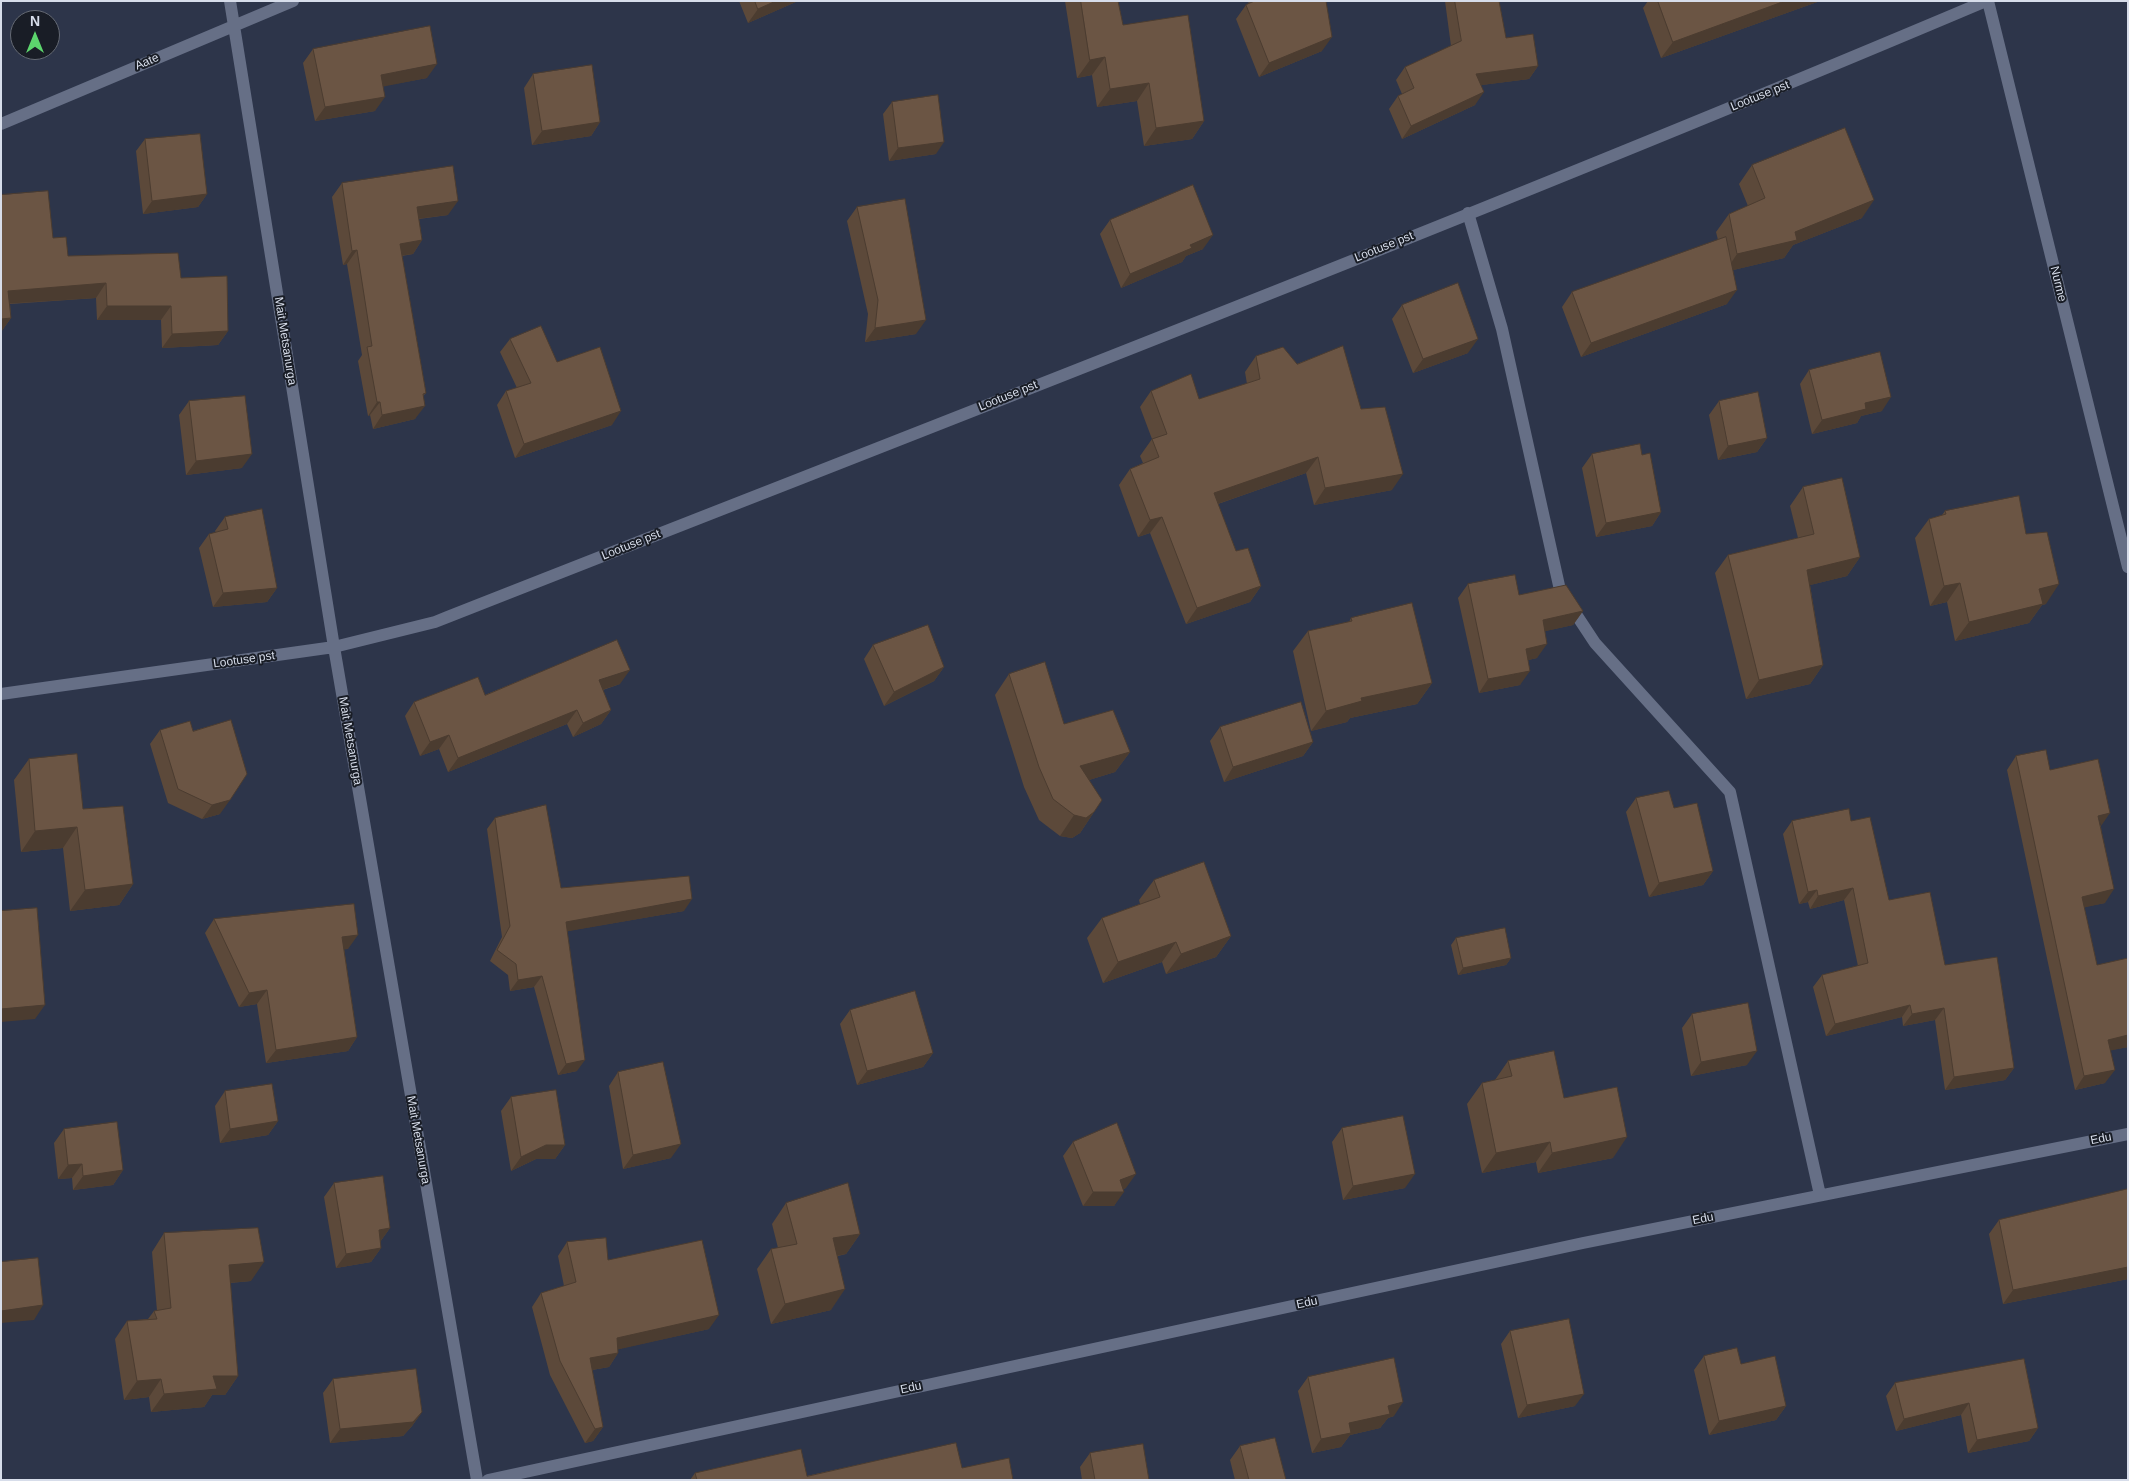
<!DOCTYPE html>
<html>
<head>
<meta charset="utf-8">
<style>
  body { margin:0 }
  #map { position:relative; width:2129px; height:1481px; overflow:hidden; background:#2d354a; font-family:Helvetica,sans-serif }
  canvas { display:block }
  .frame { position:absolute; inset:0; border:2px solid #d7ddea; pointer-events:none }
  .north { position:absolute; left:10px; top:10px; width:50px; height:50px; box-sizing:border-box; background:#191d26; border:1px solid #656a74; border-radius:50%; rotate:0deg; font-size:14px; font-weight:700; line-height:20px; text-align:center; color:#d7ddea }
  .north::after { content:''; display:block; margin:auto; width:18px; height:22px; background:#5cd56d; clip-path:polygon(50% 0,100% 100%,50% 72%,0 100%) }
</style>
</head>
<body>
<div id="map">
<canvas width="2129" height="1481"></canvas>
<div class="frame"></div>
<div class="north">N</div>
</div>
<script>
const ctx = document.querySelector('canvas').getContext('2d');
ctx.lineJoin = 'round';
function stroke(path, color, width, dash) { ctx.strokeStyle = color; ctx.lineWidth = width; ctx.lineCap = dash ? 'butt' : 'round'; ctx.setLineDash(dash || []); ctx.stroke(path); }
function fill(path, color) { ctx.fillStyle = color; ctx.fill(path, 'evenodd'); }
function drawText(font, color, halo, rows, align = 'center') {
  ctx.font = font + ' Helvetica,sans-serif'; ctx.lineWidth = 4; ctx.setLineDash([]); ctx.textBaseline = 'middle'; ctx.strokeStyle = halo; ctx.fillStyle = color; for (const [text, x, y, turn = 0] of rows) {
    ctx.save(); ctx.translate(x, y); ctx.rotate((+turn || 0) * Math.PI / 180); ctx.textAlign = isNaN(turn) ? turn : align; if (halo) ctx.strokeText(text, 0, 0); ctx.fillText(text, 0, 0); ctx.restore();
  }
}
const street = new Path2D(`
  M230,1L334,647L477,1480
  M1988,1L2128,567
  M1,124L293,1
  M1468,213L1502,329L1560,590L1595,643L1730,792L1820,1195
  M1,694L334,647L435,622C953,418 1473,218 1986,1
  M488,1480L1583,1243L2128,1134`);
const wall = new Path2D(`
  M739,1H798L748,23Z
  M1065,1H1118L1123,25L1204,121L1192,139L1144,146L1137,101L1097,107L1092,75L1077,78Z
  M1248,1H1326L1322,51L1259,77L1236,19L1246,5L1249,4Z
  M1445,1H1499L1506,38L1538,66L1529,79L1481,85L1475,105L1402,139L1389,109L1398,96L1402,94L1396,80L1405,67L1451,46Z
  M1648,1H1820L1661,58L1643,8Z
  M313,49L427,78L383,86L375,111L315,121L303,63Z
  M533,74L600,122L591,136L532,145L524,88Z
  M892,102L936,154L889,161L883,114Z
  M145,139L207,194L198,207L143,214L136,151Z
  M1752,165L1862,218L1793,245L1784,258L1733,270L1727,304L1581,357L1562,307L1572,292L1718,240L1716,232L1729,214L1748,206L1739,184Z
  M342,183L448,215L419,219L422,240L413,254L402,256L426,393L423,396L415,419L373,429L370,415L368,416L358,361L362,355L347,264L343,265L332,197Z
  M1,195L53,238L68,256L181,278L228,331L218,345L162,348L161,320H97L96,298L10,304L11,318L1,332Z
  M857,207L916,334L865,342L868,314L847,221Z
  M1110,220L1203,249L1186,256L1182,262L1121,288L1100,234Z
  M1402,305L1468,353L1413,373L1392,319Z
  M510,339L557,362L612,425L515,458L497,405L506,391L517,388L500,352Z
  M1256,356L1297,364L1361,409L1392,490L1314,505L1306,473L1218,504L1236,551L1261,586L1250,602L1186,624L1150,533L1138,537L1119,485L1130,469L1143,463L1140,456L1152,439L1140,407L1151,391L1199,399L1247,384L1245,372Z
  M1809,370L1882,411L1861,416L1857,423L1812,434L1800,384Z
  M189,401L242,468L186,475L179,415Z
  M1719,401L1767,438L1757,452L1718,460L1709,415Z
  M1592,454L1642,455L1661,512L1652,526L1596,537L1582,468Z
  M1803,487L1860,557L1847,576L1810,585L1823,665L1810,684L1746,699L1715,573L1728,555L1798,538L1790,506Z
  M1945,511L2026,534L2046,604L2042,605L2029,623L1955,641L1947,602L1930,606L1915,538L1929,519L1942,515Z
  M225,517L277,588L267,602L213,607L199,548L209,534L216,533L215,531Z
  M1468,584L1519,595L1583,611L1573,625L1545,631L1537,658L1528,660L1520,685L1479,693L1458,598Z
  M1351,618L1432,683L1417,704L1350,718L1347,722L1311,731L1293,651L1308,631L1349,622Z
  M873,645L944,667L934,681L884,706L864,659Z
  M1009,674L1064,724L1130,752L1115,772L1089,780L1094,812L1080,833L1072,838L1060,836L1039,820L1024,787L995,695Z
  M620,684L603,690L611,710L601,724L573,737L567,724L448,772L439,749L420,756L405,716L414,702L485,695Z
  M1220,727L1313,742L1303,756L1224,782L1210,741Z
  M160,730L220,814L202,819L168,803L150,744Z
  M2016,756L2101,826L2105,903L2084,907L2097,965L2128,1047L2111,1050L2105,1083L2075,1090L2007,770Z
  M29,759L83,809L133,884L119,905L70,911L63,848L21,852L14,780Z
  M1636,798L1674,808L1713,871L1703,885L1649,897L1626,812Z
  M495,818L561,888L684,911L567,931L577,1071L558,1075L534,987L510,991L508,975L490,961L502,937L487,829Z
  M1792,821H1851L1889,900L1945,965L2014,1068L2005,1080L1945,1090L1935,1020L1903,1026L1902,1017L1826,1036L1813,987L1822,975L1858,966L1844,900L1810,909L1808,902L1799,904L1783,834Z
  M1154,880L1231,936L1216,957L1166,974L1162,962L1103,983L1087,938L1102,918L1140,904L1139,900Z
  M214,919L348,949H344L357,1037L348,1051L266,1063L257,1004L239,1007L205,933Z
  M1456,938L1511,958L1506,965L1458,975L1451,945Z
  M850,1010L933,1053L923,1067L857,1085L840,1024Z
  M1692,1014L1747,1065L1691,1076L1682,1028Z
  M1508,1061L1564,1098L1613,1158L1538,1173L1536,1162L1482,1173L1467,1104L1482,1083L1495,1080Z
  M618,1072L671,1158L623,1169L609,1086Z
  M225,1091L278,1121L268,1135L220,1143L215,1106Z
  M511,1097L565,1145L555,1159H536L511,1171L501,1111Z
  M1342,1128L1405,1188L1343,1200L1332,1142Z
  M64,1129L123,1170L113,1185L73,1190L72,1178L58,1179L54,1143Z
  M1073,1142L1126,1188L1123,1189L1114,1206H1083L1063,1156Z
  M334,1183L390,1228L380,1242L381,1248L371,1262L336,1268L324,1197Z
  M2128,1189V1279L2003,1304L1989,1234L1999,1220Z
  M786,1203L860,1234L846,1254L838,1256L831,1310L771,1324L757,1269L771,1249L778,1248L772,1224Z
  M164,1233L251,1281L230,1283L238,1376L225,1395H212L204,1407L151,1412L149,1397L124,1400L115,1339L127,1321L148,1319L154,1311H157L152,1252Z
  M567,1242L608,1260L709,1329L618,1349V1353L609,1367L592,1370L603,1427L593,1441L585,1443L550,1375L532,1307L541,1293L564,1286L558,1256Z
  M1510,1331L1575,1406L1518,1418L1501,1344Z
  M1704,1356L1741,1364L1786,1406L1776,1420L1709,1435L1694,1370Z
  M2024,1359L2038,1428L2029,1441L1968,1453L1961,1415L1896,1431L1886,1396L1895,1383Z
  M1308,1377L1394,1416L1388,1418L1380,1428L1350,1435L1341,1447L1312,1453L1298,1391Z
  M333,1379L422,1412L412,1426L403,1436L330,1443L323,1393Z
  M1240,1446L1286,1480H1235L1230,1460Z
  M1090,1453L1149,1480H1082L1080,1467Z
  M962,1468L1013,1480H690L695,1473L807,1476Z`);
const shadedWall = new Path2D(`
  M776,1H798L748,23L758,9Z
  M1785,1H1820L1661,58L1673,42Z
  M1332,37L1322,51L1259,77L1269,63Z
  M1105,57L1092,75L1077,78L1090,60Z
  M437,64L427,78L371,89L381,75Z
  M1538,66L1529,79L1467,87L1476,74Z
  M1149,83L1137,101L1097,107L1110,89Z
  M1484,92L1475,105L1402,139L1411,126Z
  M385,97L375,111L315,121L325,107Z
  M1204,121L1192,139L1144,146L1156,128Z
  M600,122L591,136L532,145L542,131Z
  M944,142L936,154L889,161L898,148Z
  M207,194L198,207L143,214L152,201Z
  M1874,200L1862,218L1793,245L1784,258L1725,272L1737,254Z
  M458,201L448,215L408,220L417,207Z
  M1213,235L1203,249L1186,256L1182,262L1121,288L1130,274L1190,245Z
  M422,240L413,254L390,257L400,244Z
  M357,250L347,264L343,265L352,251Z
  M106,283L96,298L1,304L8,291Z
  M1737,290L1727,304L1581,357L1591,343Z
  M107,306H171L161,320H97Z
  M11,318L1,332V319Z
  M926,320L916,334L865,342L875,328Z
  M228,331L218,345L162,348L172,334Z
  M1478,339L1468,353L1413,373L1423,359Z
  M1891,397L1882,411L1861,416L1857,423L1812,434L1822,420L1865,403Z
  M377,402H380L370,415L368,416Z
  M425,406L415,419L373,429L382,415Z
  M621,411L612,425L515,458L524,444Z
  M1767,438L1757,452L1718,460L1728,446Z
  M252,454L242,468L186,475L196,461Z
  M1318,457L1306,473L1203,509L1214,493Z
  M1403,474L1392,490L1314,505L1325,488Z
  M1661,512L1652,526L1596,537L1606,523Z
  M1162,517L1150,533L1138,537L1150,520Z
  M1860,557L1847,576L1794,589L1807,570Z
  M1960,583L1947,602L1930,606L1944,586Z
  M2059,584L2046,604L2042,605L2029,623L1955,641L1969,622L2039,589Z
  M1261,586L1250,602L1186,624L1197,608Z
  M277,588L267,602L213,607L223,593Z
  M1583,611L1573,625L1533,634L1543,620Z
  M1547,644L1537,658L1516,663L1526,649Z
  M1823,665L1810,684L1746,699L1759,680Z
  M944,667L934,681L884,706L894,692Z
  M630,670L620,684L589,694L599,680Z
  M1530,671L1520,685L1479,693L1488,679Z
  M1432,683L1417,704L1350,718L1347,722L1311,731L1326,711L1361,698Z
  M577,710L567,724L448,772L458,758Z
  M611,710L601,724L573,737L583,723Z
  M449,735L439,749L420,756L430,742Z
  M1313,742L1303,756L1224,782L1233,767Z
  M1130,752L1115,772L1066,787L1080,766Z
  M230,800L220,814L202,819L212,805Z
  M1094,812L1080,833L1072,838L1060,836L1074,815Z
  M2110,813L2101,826L2098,816Z
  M77,827L63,848L21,852L35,831Z
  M1713,871L1703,885L1649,897L1659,883Z
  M133,884L119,905L70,911L85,890Z
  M1853,888L1844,900L1810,909L1818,896Z
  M2114,889L2105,903L2073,910L2082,897Z
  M1817,890L1808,902L1799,904L1808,892Z
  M692,899L684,911L558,933L566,922Z
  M358,935L348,949L333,951L342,937Z
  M1231,936L1216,957L1166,974L1181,954Z
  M1176,942L1162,962L1103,983L1118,962Z
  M1511,958L1506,965L1458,975L1463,968Z
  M542,976L534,987L510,991L518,980Z
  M267,990L257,1004L239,1007L249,993Z
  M45,1005L35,1019L1,1022V1009Z
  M1910,1005L1902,1017L1826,1036L1835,1024Z
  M1944,1008L1935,1020L1903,1026L1912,1014Z
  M2128,1035V1047L2099,1053L2108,1040Z
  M357,1037L348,1051L266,1063L276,1050Z
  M1757,1051L1747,1065L1691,1076L1701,1062Z
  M933,1053L923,1067L857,1085L867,1071Z
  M585,1060L577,1071L558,1075L566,1064Z
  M2014,1068L2005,1080L1945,1090L1954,1077Z
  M2115,1070L2105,1083L2075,1090L2084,1076Z
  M278,1121L268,1135L220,1143L230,1129Z
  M1627,1137L1613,1158L1538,1173L1552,1153Z
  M1550,1142L1536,1162L1482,1173L1496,1153Z
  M681,1144L671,1158L623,1169L633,1155Z
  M546,1145H565L555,1159H536L511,1171L521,1157Z
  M82,1164L72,1178L58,1179L68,1165Z
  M123,1170L113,1185L73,1190L83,1176Z
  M1136,1174L1126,1188L1115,1192H1124L1114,1206H1083L1093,1192L1120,1180Z
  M1415,1174L1405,1188L1343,1200L1353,1186Z
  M390,1228L380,1242L379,1230Z
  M860,1234L846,1254L819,1259L833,1238Z
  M381,1248L371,1262L336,1268L346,1254Z
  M264,1262L251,1281L216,1284L229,1265Z
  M2128,1267V1279L2003,1304L2013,1290Z
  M845,1289L831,1310L771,1324L785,1304Z
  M43,1305L34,1320L1,1323V1311Z
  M719,1315L709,1329L607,1352L617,1338Z
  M618,1353L609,1367L580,1372L590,1358Z
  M213,1376H238L225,1395H212L204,1407L151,1412L164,1394Z
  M161,1379L149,1397L124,1400L137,1381Z
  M1584,1394L1575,1406L1518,1418L1527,1405Z
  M1403,1402L1394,1416L1388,1418L1380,1428L1350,1435L1341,1447L1312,1453L1321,1439L1349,1423L1388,1406Z
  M1969,1403L1961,1415L1896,1431L1904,1419Z
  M1786,1406L1776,1420L1709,1435L1719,1421Z
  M422,1412L412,1426L403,1436L330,1443L340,1429Z
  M603,1427L593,1441L585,1443L595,1429Z
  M2038,1428L2029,1441L1968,1453L1977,1440Z`);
const building = new Path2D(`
  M755,1H776L758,9Z
  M1081,1H1118L1123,25L1188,15L1204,121L1156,128L1149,83L1110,89L1105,57L1090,60Z
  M1255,1H1326L1332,37L1269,63L1246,5Z
  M1455,1H1499L1506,38L1533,34L1538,66L1476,74L1484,92L1411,126L1398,96L1414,88L1405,67L1461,41Z
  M1658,1H1785L1673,42Z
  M430,26L437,64L381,75L385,97L325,107L313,49Z
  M592,65L600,122L542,131L533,74Z
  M938,95L944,142L898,148L892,102Z
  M1845,128L1874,200L1795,232L1797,240L1737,254L1729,214L1765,198L1752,165Z
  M200,134L207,194L152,201L145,139Z
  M453,166L458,201L417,207L422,240L400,244L426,393L423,394L425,406L382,415L380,402H377L367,347L372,346L357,250L352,251L342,183Z
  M1193,185L1213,235L1190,245L1192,248L1130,274L1110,220Z
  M48,191L53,238L66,237L68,256L178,253L181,278L227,276L228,331L172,334L171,306H107L106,283L8,291L11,318L1,319V195Z
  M905,199L926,320L875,328L878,300L857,207Z
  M1726,237L1737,290L1591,343L1572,292Z
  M1458,283L1478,339L1423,359L1402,305Z
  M541,326L557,362L600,347L621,411L524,444L506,391L531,383L510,339Z
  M1343,346L1361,409L1385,407L1403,474L1325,488L1318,457L1214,493L1236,551L1248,548L1261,586L1197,608L1162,517L1150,520L1130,469L1159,457L1152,439L1167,434L1151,391L1191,374L1199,399L1260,379L1256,356L1283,347L1297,364Z
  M1880,352L1891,397L1865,403L1866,409L1822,420L1809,370Z
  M1758,392L1767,438L1728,446L1719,401Z
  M245,396L252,454L196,461L189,401Z
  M1640,444L1642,455L1650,453L1661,512L1606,523L1592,454Z
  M1842,478L1860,557L1807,570L1823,665L1759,680L1728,555L1814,534L1803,487Z
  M2019,496L2026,534L2047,532L2059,584L2039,589L2043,604L1969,622L1960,583L1944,586L1929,519L1946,514L1945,511Z
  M262,509L277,588L223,593L209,534L228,529L225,517Z
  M1515,575L1519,595L1566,585L1583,611L1543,620L1547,644L1526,649L1530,671L1488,679L1468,584Z
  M1412,603L1432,683L1361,698L1362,701L1326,711L1308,631L1352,621L1351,618Z
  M928,625L944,667L894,692L873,645Z
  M617,640L630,670L599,680L611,710L583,723L577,710L458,758L449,735L430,742L414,702L478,677L485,695Z
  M1045,662L1064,724L1113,710L1130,752L1080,766L1102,800L1094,812L1086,818L1074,815L1053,799L1039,767L1009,674Z
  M1301,702L1313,742L1233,767L1220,727Z
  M231,720L247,774L230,800L212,805L178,789L160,730L190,721L193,731Z
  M2046,750L2050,770L2098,759L2110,813L2098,816L2114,889L2082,897L2097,965L2128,958V1035L2108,1040L2115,1070L2084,1076L2016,756Z
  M77,754L83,809L123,806L133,884L85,890L77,827L35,831L29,759Z
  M1669,791L1674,808L1697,803L1713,871L1659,883L1636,798Z
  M546,805L561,888L689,876L692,899L566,922L585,1060L566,1064L542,976L518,980L516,964L497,950L510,926L495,818Z
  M1849,809L1851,821L1870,817L1889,900L1930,892L1945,965L1997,957L2014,1068L1954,1077L1944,1008L1912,1014L1910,1005L1835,1024L1822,975L1868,963L1853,888L1818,896L1817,890L1808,892L1792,821Z
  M1204,862L1231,936L1181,954L1176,942L1118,962L1102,918L1160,897L1154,880Z
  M354,904L358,935L342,937L357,1037L276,1050L267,990L249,993L214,919Z
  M37,908L45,1005L1,1009V911Z
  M1505,928L1511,958L1463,968L1456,938Z
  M915,991L933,1053L867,1071L850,1010Z
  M1748,1003L1757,1051L1701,1062L1692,1014Z
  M1554,1051L1564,1098L1617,1087L1627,1137L1552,1153L1550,1142L1496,1153L1482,1083L1512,1076L1508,1061Z
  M663,1062L681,1144L633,1155L618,1072Z
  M272,1084L278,1121L230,1129L225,1091Z
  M556,1090L565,1145H546L521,1157L511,1097Z
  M1403,1116L1415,1174L1353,1186L1342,1128Z
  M117,1122L123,1170L83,1176L82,1164L68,1165L64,1129Z
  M1117,1123L1136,1174L1120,1180L1124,1192H1093L1073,1142Z
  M383,1176L390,1228L379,1230L381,1248L346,1254L334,1183Z
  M848,1183L860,1234L833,1238L845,1289L785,1304L771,1249L797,1244L786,1203Z
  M2128,1189V1267L2013,1290L1999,1220Z
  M258,1228L264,1262L229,1265L238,1376H213L217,1389L164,1394L161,1379L137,1381L127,1321L157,1319L154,1311L171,1308L164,1233Z
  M606,1238L608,1260L702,1240L719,1315L617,1338L618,1353L590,1358L603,1427L595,1429L560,1361L541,1293L576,1282L567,1242Z
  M38,1258L43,1305L1,1311V1262Z
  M1569,1319L1584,1394L1527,1405L1510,1331Z
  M1737,1348L1741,1364L1775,1356L1786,1406L1719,1421L1704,1356Z
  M1394,1358L1403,1402L1388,1406L1390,1414L1349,1423L1351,1433L1321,1439L1308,1377Z
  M2024,1359L2038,1428L1977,1440L1969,1403L1904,1419L1895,1383Z
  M416,1369L422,1412L413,1422L340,1429L333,1379Z
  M1275,1438L1286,1480H1249L1240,1446Z
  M956,1443L962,1468L1009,1458L1013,1480H697L695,1473L801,1449L807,1476Z
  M1143,1444L1149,1480H1095L1090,1453Z`);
const streetNames = [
  ["Aate",147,62,-23],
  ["Lootuse pst",1760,96,-22],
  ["Lootuse pst",1384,247,-22],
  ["Nurme",2058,284,76],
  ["Mait Metsanurga",285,341,81],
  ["Lootuse pst",1008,396,-22],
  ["Lootuse pst",631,545,-22],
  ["Lootuse pst",244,660,-8],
  ["Mait Metsanurga",350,741,80],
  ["Edu",2101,1139,-11],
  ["Mait Metsanurga",418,1140,80],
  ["Edu",1703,1219,-11],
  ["Edu",1307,1303,-12],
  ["Edu",911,1388,-12]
];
stroke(street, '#666f86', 12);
fill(wall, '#5c493a');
fill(shadedWall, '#4b3c30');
fill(building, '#6b5544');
stroke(building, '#4b3c30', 1);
drawText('12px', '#d7ddea', '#191d26', streetNames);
</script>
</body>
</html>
